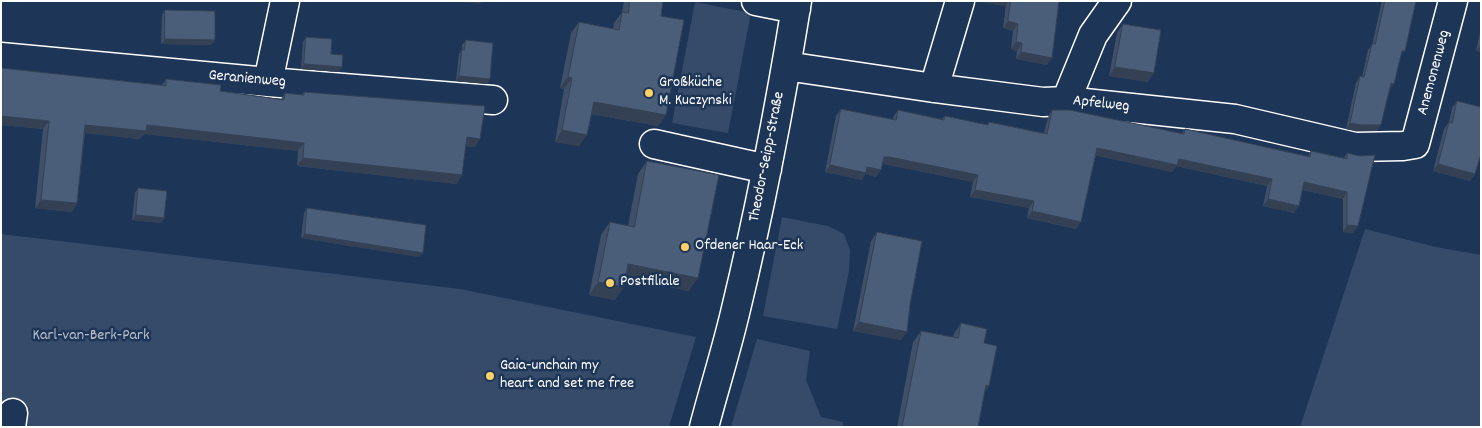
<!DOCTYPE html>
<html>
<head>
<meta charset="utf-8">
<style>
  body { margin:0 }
  #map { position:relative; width:1482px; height:428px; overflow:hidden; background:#1d3557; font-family:Dekko,sans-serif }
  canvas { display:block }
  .frame { position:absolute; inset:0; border:2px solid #fff; pointer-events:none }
</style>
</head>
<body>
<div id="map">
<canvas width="1482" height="428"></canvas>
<div class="frame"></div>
</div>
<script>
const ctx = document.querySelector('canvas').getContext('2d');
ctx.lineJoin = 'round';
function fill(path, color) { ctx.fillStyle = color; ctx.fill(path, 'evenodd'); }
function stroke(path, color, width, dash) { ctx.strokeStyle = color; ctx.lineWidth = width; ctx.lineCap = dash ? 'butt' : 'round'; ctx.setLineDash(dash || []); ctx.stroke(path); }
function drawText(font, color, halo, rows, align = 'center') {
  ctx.font = font + ' Dekko,sans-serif'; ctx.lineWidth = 5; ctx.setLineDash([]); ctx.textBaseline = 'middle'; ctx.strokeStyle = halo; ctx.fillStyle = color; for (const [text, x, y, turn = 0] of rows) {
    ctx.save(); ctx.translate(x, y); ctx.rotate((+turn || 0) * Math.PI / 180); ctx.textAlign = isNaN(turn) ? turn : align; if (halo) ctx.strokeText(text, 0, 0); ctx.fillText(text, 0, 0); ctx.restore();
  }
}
const green = new Path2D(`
  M695,2L751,13L728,133L672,123Z
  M782,217L828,226L844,234L850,250L849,271L837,329L763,316Z
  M1365,229L1436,247L1481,255V427H1300Z
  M1,234L460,289L696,337L669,427H12L1,425Z
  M757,339L810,351L806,380L821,417L843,422V427H731Z`);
const minor = new Path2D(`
  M756,1L796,9
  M1,57L268,82L493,100
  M786,66L934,88L1043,102L1066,101L1235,119L1355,147L1403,146L1415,144L1453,1
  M268,82L285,1
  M934,88L960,1
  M1066,101L1093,35L1117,1
  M654,144L767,169
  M11,427L13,413
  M704,427C714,389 726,351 735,313C760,210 780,106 797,1`);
const wall = new Path2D(`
  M624,1H663L661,16L666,115L658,126L591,114L579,146L555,142L564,89L560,88L571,33L579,22L613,29L614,23L622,12Z
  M975,1H1059L1047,65L1016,59L1017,51L1011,49L1013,31L1003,28L1006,4L1005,6Z
  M1382,1H1416L1400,58L1377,131H1357L1346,129L1356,83L1360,76L1362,77L1368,50L1372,45Z
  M165,10L215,40L211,45L161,44L162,15Z
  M1123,24L1148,82L1109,76L1117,33Z
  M1481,28V52L1476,51Z
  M306,37L331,54L339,72L301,69L303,42Z
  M466,40L490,79L487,84L456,81L459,54L462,50V45Z
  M1,68L162,85L166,79L220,91L281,99L285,93L302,95L304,92L475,147L466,146L457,184L297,166L298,151L144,134L140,139L85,133L77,203L72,212L35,208L43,129L1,125Z
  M1457,101L1475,174L1470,181L1433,171L1444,129L1449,122L1452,108Z
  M841,109L893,120V117L898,110L942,119L945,116L987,125L989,122L1044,133L1048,117L1052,110L1181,134L1185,129L1308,156L1311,151L1344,158L1347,153L1358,226L1353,233L1343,232V199L1303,190L1294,213L1263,206L1267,186L1176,166L1172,172L1096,155L1076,229L1027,218L1029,208L970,197L973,182L884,164H883L876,177L865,174L862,180L825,172L836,116Z
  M647,161L689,291L625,278L615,300L589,295L601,235L610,222L628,226L638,174Z
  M138,188L164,218L161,223L132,220L135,193Z
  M307,208L419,257L301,238L304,213Z
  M877,232L901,340L853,331L871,241Z
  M961,323L984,343L989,386L984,393L978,427H897L913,342L921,331L953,337L954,334Z`);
const shadedWall = new Path2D(`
  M451,1H482L480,4Z
  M975,1H1006L1008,2L1005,6Z
  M1008,21L1018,24L1013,31L1003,28Z
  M165,39L215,40L211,45L161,44Z
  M1016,42L1022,43L1017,51L1011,49Z
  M1481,44V52L1476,51Z
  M1021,52L1052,58L1047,65L1016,59Z
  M304,64L342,67L339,72L301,69Z
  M1115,67L1154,73L1148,82L1109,76Z
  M459,76L490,79L487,84L456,81Z
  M568,77L572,78L564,89L560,88Z
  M1391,83L1394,84L1390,90H1387Z
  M594,102L666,115L658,126L586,113Z
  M1,116L49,121L43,129L1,125Z
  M1350,123L1381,125L1377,131H1357L1346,129Z
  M85,125H147L304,143L298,151L144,134L140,139L80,133Z
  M562,130L587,135L579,146L555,142Z
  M467,137L480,139L475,147L461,146Z
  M1097,148L1179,159L1272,179L1267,186L1176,166L1172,172L1092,155Z
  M884,157H889L978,175L973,182L884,164L879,163Z
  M303,158L462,175L457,184L297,166Z
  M1438,164L1475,174L1470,181L1433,171Z
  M830,165L867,167L881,170L876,177L865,174L862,180L825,172Z
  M1304,182L1347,192L1343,199L1300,189Z
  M975,190L1034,201L1029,208L970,197Z
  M1268,199L1299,206L1294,213L1263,206Z
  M41,200L77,203L72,212L35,208Z
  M1032,211L1081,222L1076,229L1027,218Z
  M136,215L164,218L161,223L132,220Z
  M1347,225L1358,226L1353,233L1343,232Z
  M305,234L423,253L419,257L301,238Z
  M628,264L698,278L689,291L619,277Z
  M598,282L624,287L615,300L589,295Z
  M859,322L907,332L901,340L853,331Z
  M986,385L989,386L982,397Z`);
const building = new Path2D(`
  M630,1H663L661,16L684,20L666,115L594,102L587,135L562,130L572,78L568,77L579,22L619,30L622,12L628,13Z
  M1011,1H1059L1052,58L1021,52L1022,43L1016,42L1018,24L1008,21Z
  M1385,1H1416L1405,51H1402L1394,84L1391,83L1381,125H1361L1350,123L1360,76L1364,77L1372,44H1375Z
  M165,10L215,11V40L165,39Z
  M1123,24L1161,30L1154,73L1115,67Z
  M306,37L332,39L331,54L343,55L342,67L304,64Z
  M466,40L493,43L490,79L459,76L462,49L464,50Z
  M1,68L151,84L166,86V79L221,85L220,91L284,100L285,93L304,95V92L485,106L480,139L467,137L462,175L303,158L304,143L147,125L146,131L85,125L77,203L41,200L49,121L1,116Z
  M1457,101L1481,107V154L1475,174L1438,164L1449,122L1452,123Z
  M841,109L896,120L898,110L944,120L945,116L988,125L989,122L1047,134L1052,110H1070L1184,134L1185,129L1310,157L1311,151L1347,159V153L1360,156L1375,155L1358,226L1347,225V192L1304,182L1299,206L1268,199L1272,179L1179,159L1177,165L1097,148L1081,222L1032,211L1034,201L975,190L978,175L889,157H884L881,170L867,167L866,173L830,165Z
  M647,161L719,175L698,278L628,264L624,287L598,282L610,222L634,227Z
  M138,188L167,191L164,218L136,215Z
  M307,208L426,225L423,253L305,234Z
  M877,232L922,241L910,305L907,332L859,322Z
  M961,323L987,329L984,343L997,346L989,386L986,385L978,427H902L921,331L958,338Z`);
const markers = [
  [649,93,5,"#ffd166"],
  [685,247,5,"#ffd166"],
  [610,283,5,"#ffd166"],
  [490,376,5,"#ffd166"]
];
const streetNames = [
  ["Anemonenweg",1435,73,-75],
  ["Geranienweg",247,80,5],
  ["Apfelweg",1101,105,6],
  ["Theodor-Seipp-Straße",768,157,-79]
];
const poiNames = [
  ["Großküche",659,84],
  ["M. Kuczynski",659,102],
  ["Ofdener Haar-Eck",695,247],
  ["Postfiliale",620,283],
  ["Gaia-unchain my",500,367],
  ["heart and set me free",500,385]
];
const parkNames = [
  ["Karl-van-Berk-Park",91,337]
];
fill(green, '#364b69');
stroke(minor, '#fff', 31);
stroke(minor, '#1d3557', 28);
fill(wall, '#405068');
fill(shadedWall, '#344155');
fill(building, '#4a5d79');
stroke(building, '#344155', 1);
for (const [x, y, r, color] of markers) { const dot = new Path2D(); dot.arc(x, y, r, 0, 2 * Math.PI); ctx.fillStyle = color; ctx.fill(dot); stroke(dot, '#1d3557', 2); }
drawText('16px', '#fff', '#1d3557', streetNames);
drawText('16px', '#fff', '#1d3557', poiNames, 'left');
drawText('16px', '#b9c0ca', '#1d3557', parkNames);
</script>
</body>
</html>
